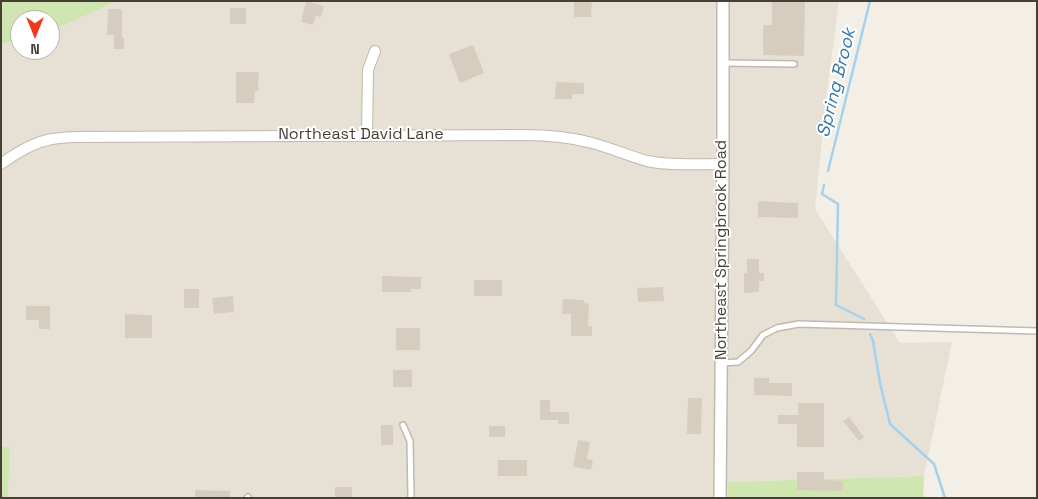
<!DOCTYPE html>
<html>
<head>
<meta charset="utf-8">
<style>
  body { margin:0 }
  #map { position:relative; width:1038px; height:499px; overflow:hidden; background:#f3efe7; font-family:"Space Grotesk",sans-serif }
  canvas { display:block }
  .frame { position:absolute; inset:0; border:2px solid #463f36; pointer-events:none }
  .north { position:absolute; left:10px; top:10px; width:50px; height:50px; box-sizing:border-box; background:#fff; border:1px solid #b5b2af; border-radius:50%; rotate:180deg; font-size:14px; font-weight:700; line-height:20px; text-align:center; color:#463f36 }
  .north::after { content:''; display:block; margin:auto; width:18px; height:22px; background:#f5381c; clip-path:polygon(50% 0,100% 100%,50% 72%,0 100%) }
</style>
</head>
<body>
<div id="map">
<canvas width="1038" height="499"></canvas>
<div class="frame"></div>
<div class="north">N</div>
</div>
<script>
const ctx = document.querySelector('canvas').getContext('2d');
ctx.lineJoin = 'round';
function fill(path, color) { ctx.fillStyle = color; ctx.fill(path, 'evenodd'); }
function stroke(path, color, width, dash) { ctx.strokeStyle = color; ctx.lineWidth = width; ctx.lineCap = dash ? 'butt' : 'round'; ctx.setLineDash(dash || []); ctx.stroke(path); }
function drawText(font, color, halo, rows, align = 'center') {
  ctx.font = font + ' "Space Grotesk",sans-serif'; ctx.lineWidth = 4; ctx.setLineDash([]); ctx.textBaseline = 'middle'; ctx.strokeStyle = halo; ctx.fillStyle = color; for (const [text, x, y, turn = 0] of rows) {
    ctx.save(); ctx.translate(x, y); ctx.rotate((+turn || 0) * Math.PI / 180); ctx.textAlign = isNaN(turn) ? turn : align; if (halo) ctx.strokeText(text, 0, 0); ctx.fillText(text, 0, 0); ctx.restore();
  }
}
const residential = new Path2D(`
  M117,1H839L826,100L815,209L900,343L952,342L924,476L729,482L728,498H8L10,447H1V44L20,38V50H50V29L65,25Z`);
const green = new Path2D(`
  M1,1H117L65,25L50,29V20H20V38L1,44Z
  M1,447H10L8,498H1Z
  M924,476L923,498H728V482Z`);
const stream = new Path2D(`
  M828,171L870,1
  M824,185L822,194L838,204L836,305L864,319
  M870,334L873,341L880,383L890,424L934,464L945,498`);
const building = new Path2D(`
  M306,1L324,6L321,17L316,16L313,25L301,22Z
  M574,1H592L591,17H574Z
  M772,1H805L804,56L763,55V25H772Z
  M230,8H246V24H230Z
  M108,9H122V38H124V49H114V35H107Z
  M473,45L484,73L460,83L449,54Z
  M236,72H259L258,91H255L254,103H236Z
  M556,82L584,83V94H572V99H555Z
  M758,201L798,203V218L758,217Z
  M747,259H759V273H764V281H759V292L744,293V273H747Z
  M382,276L421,277V289H411V292H382Z
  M474,280H502V296H474Z
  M663,287L664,301L638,302L637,288Z
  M184,289H199V308H184Z
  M233,296L234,312L214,314L212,298Z
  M563,299L584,300V303L589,304L588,326H592V336H571V314H562Z
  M26,306H50V329H39V320H26Z
  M125,314L152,315V338H125Z
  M396,328H420V350H396Z
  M393,370H412V387H393Z
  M754,378H769V383H792V396L754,395Z
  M688,398H702L701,434H687Z
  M540,400H550V412H569V424H558V420H540Z
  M798,403H824V447H797V424H778V415H798Z
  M849,417L864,437L859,441L843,421Z
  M381,425H393V445H381Z
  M489,426H505V437H489Z
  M578,440L590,442L587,459L593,460L591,470L573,467Z
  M498,460H527V476H498Z
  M797,472H824V480L843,481V491L797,490Z
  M335,487H352V498H335Z
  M195,490L230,491V498H195Z`);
const service = new Path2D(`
  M724,63L794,64
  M722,363L738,362L751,351L763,335L777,328L799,324L1037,331
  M403,425L410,441L411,498
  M247,498L248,497`);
const minor = new Path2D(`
  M367,135L368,70L375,51
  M1,164C16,153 34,142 52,139C60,138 68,137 76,137L524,135C548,135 570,137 592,143C611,148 629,156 647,161C672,166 698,164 723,164`);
const tertiary = new Path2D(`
  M720,498L723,164V1`);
const streetNames = [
  ["Northeast David Lane",361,135],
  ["Northeast Springbrook Road",722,250,-90]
];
const waterNames = [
  ["Spring Brook",837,83,-76]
];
fill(residential, '#e7e1d5');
fill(green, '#cfe6b0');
stroke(stream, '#a4d2ee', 2.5);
fill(building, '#d7cdbf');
stroke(service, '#c1b9ad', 8);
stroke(minor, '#c1b9ad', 12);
stroke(tertiary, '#c1b9ad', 14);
stroke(service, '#fff', 5);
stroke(minor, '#fff', 10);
stroke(tertiary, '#fff', 11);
drawText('16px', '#463f36', '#fff', streetNames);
drawText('italic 18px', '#3078a7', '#fff', waterNames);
</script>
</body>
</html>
